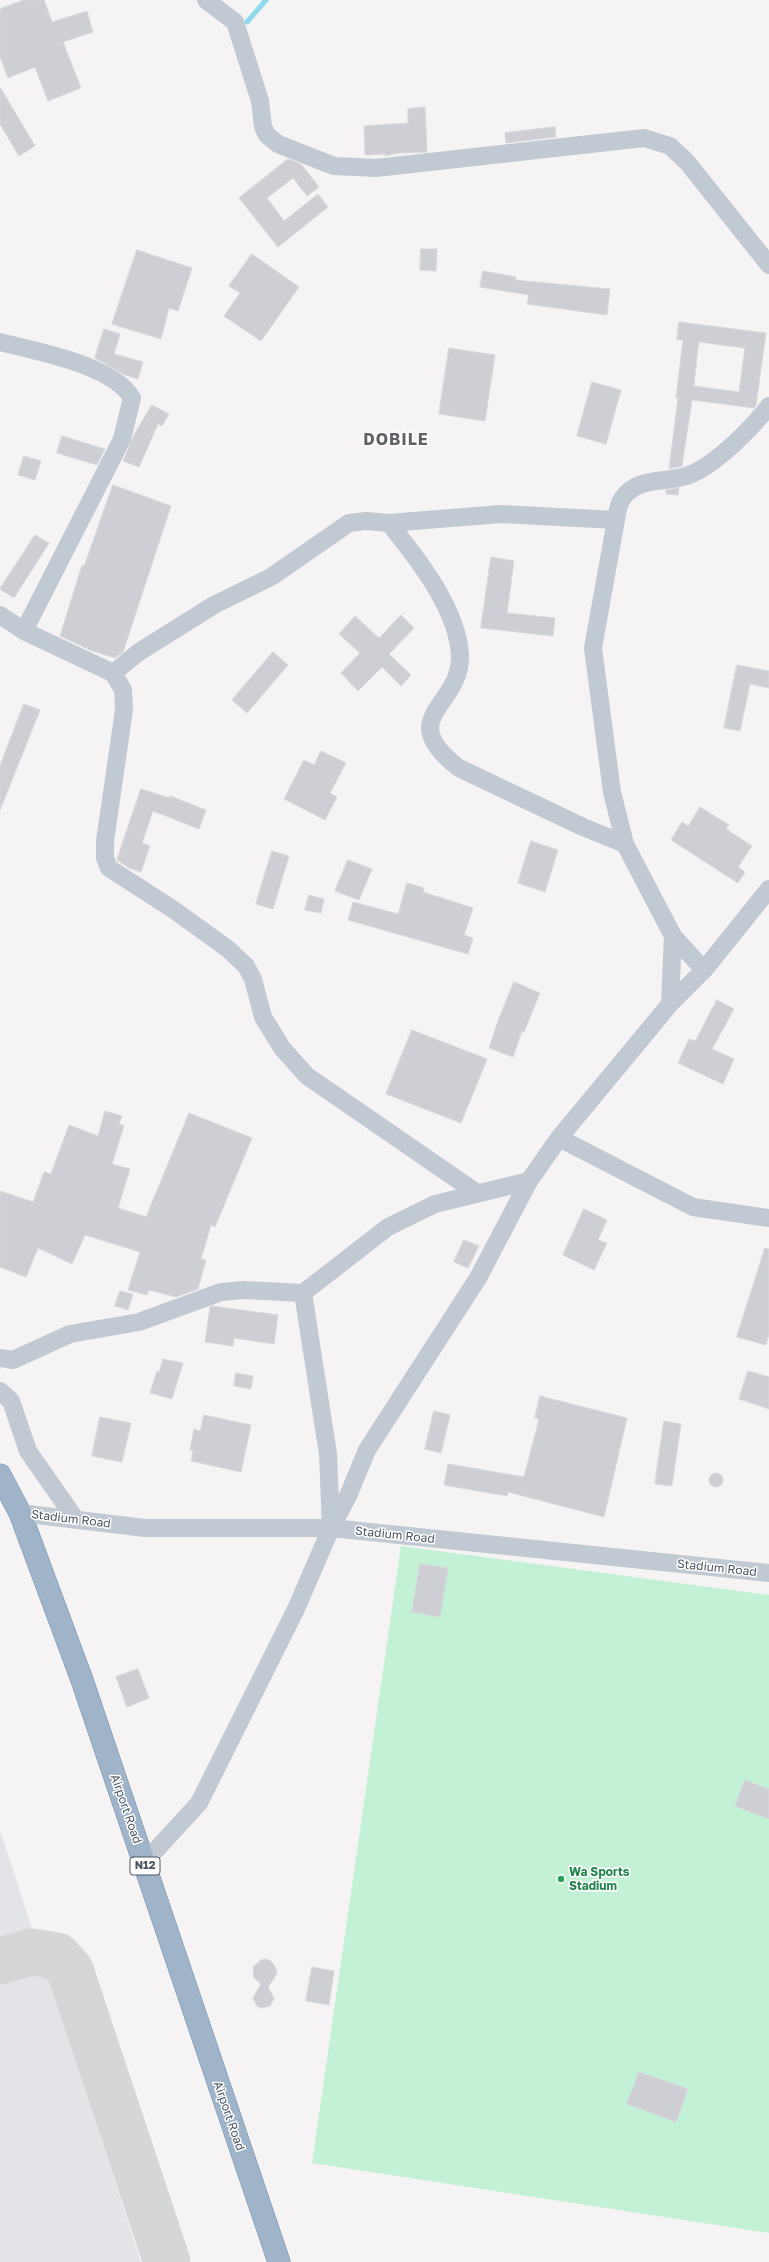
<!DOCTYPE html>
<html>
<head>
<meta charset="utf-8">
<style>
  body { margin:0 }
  canvas { display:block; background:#f5f3f3 }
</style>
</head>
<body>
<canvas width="769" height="2262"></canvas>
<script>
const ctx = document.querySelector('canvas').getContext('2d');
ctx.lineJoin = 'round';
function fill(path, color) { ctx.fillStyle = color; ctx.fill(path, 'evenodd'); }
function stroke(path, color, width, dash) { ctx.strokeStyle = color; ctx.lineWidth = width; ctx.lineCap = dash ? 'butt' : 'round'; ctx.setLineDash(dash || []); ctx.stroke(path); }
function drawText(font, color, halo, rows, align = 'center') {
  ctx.font = font + ' "Golos Text",sans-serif'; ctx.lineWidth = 3; ctx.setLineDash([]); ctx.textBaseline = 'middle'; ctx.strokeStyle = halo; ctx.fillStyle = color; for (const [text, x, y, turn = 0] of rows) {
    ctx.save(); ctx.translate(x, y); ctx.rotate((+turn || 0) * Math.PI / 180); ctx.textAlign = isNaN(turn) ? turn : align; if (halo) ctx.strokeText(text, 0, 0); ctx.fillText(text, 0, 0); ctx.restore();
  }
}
const airport = new Path2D(`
  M0,1830L141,2262H0Z`);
const green = new Path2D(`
  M401,1546L769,1595V2233L312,2163Z`);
const stream = new Path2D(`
  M247,22L266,0`);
const taxiway = new Path2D(`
  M0,1961L32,1952L57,1956L70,1970L167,2262`);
const building = new Path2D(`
  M24,0H44L52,22L87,11L93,32L63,42L81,88L48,101L35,67L8,78L0,57V9Z
  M0,87L35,146L19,156L0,124Z
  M425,107L427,152L399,153L385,156V154L365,155L364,126L408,123V109Z
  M555,127L556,137L506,143L505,133Z
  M288,159L301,164L319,187L307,196L293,178L267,198L284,221L318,194L328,207L278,247L239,198Z
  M421,249H437L436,271L420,270Z
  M137,250L192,268L178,311L169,308L161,339L112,324Z
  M252,254L299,287L261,341L224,316L240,293L229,286Z
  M483,271L516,277L515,280L610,289L607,315L527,304L529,295L480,287Z
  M679,322L766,333L756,405L754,408L692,400L682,466L669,469L678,398H676L683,340H677ZM699,342L745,348L739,392L694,386Z
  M104,329L120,334L114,354L143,362L138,379L125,375L95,358Z
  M449,348L495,355L485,421L439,414Z
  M592,382L621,390L606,444L577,436Z
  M152,405L169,414L162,426L158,424L139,467L123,461L134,435Z
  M62,436L105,449L97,465L57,453Z
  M24,456L41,461L35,480L18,475Z
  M113,485L171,506L123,652L115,658L90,650L60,636L82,565L84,566Z
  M679,488L678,495L666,494V490Z
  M35,535L49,543L14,598L0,589Z
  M491,557L514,561L507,613L555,618L553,636L481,628Z
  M401,615L414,628L389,654L411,675L401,686L382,667L358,691L341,673L360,653L339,634L355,616L379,638Z
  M273,652L288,665L247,713L232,700Z
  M737,665L769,671V688L750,684L740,731L724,728Z
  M24,704L40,710L0,810V766Z
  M321,751L346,763L330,793L337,797L325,820L284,799L304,760L314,765Z
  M141,789L169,798L170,796L206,810L199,829L153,811L142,843L150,846L141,872L129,868L117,860Z
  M700,807L729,825L726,829L752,846L738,867L745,872L738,883L671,840L682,822L688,826Z
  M531,841L558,850L545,892L518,883Z
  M272,851L289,856L273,909L256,904Z
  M348,860L372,869L359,900L335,891Z
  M407,883L424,888L423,892L473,908L464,935L473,938L468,954L348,920L353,902L398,914Z
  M309,895L324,899L321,913L305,910Z
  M514,982L540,993L524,1032L522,1031L513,1057L489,1048L498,1021Z
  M717,1000L734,1009L712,1049L734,1059L723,1084L678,1063L689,1039L695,1041Z
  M412,1030L487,1059L461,1123L386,1094Z
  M105,1111L122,1116L119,1124L124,1126L112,1164L130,1169L118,1208L146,1217L189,1113L252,1138L215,1227L211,1225L201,1259L206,1260L198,1289L176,1297L149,1290L147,1295L128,1290L140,1252L85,1235L72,1264L38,1248L26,1277L0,1267V1191L33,1202L44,1172L51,1174L69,1125L98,1136Z
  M584,1209L607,1220L598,1240L607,1243L594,1270L563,1255Z
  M464,1240L479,1246L468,1268L454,1262Z
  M765,1248L769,1249V1334L766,1345L737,1337Z
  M120,1291L133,1294L128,1310L115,1306Z
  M213,1306L278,1315L274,1344L234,1338L233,1346L205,1342L210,1307Z
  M163,1359L183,1363L172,1399L150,1393L157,1371L159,1372Z
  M748,1371L769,1377V1409L739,1399Z
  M236,1373L253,1376L251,1389L234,1386Z
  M540,1396L627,1418L604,1517L508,1492L507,1496L444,1485L448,1464L524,1477L539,1419L535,1418Z
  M434,1411L450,1415L441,1453L425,1449Z
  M204,1415L251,1425L241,1472L191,1461L193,1451L190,1450L194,1429L200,1431Z
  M100,1417L131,1423L122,1462L92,1456Z
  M664,1421L681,1424L672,1486L655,1484Z
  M709 1480a7 7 0 1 1 14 0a7 7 0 1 1-14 0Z
  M420,1564L448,1568L440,1617L412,1612Z
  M138,1669L149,1698L127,1707L116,1677Z
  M745,1780L769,1789V1819L735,1806Z
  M266,1959L271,1961L277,1970L276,1975L268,1987L274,1998L270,2006L261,2008L257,2006L253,1998L261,1984L254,1978L253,1967L261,1960Z
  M312,1967L334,1971L329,2005L306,2001Z
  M639,2072L688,2089L676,2122L627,2104Z`);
const minor = new Path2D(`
  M206,0L235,22L260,101L263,127L267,135L278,144L334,166L376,168L644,138L670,146L687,162L769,265
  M0,342C37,352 112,364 132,398L122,439L24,631
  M389,523C417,558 458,609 460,656C461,707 393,717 459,768L583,827L625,844
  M0,615L24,631L113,673L123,690L124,710L105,841V858L109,868L174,910L228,949L246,966L253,979L263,1017L282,1048L307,1076L477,1193
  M113,673L139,652L214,605L271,577L349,523L366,521L389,523L501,514L616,520
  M704,970L673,936L625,844L612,792L593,648L616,520C617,513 618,505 622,499C638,474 671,485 694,473C719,461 752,428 769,406
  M670,1004L673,936
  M559,1138L693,1207L769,1218
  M303,1293L328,1454L331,1528
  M0,1358L13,1360L70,1334L139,1322L221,1292L244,1290L303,1293L388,1227L435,1204L529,1181
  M0,1391L11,1401L28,1451L76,1520
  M20,1513L145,1528H331L769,1573
  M144,1863L199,1803L296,1609L331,1528L348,1496L367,1450L478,1278L529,1181L559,1138L670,1004L704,970L769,889`);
const trunk = new Path2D(`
  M0,1475L20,1513L82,1680L279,2262`);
const markers = [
  [561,1879,4,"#2e9e5b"]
];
const shields = [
  [145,1866,30]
];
const shieldNames = [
  ["N12",145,1866]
];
const streetNames = [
  ["Stadium Road",71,1519,7],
  ["Stadium Road",395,1535,6],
  ["Stadium Road",717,1568,6],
  ["Airport Road",126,1809,71],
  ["Airport Road",229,2116,71]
];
const leisureNames = [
  ["Wa Sports",569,1872],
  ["Stadium",569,1886]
];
const districtNames = [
  ["DOBILE",396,440]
];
fill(airport, '#e2e4e7');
fill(green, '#c3f1d5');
stroke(stream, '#90daee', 5);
stroke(taxiway, '#d5d6d8', 47);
fill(building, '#cdcfd5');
stroke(building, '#d7d9de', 1);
stroke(trunk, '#7690ad', 23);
stroke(minor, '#c1cad2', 18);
stroke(trunk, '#9fb4c9', 22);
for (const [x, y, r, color] of markers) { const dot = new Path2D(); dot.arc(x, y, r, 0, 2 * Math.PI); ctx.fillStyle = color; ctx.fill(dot); stroke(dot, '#fff', 1.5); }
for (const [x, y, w] of shields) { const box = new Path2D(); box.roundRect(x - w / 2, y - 9, w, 18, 3); ctx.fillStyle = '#fff'; ctx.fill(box); stroke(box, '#4a5661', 1); }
drawText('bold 11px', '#4a5661', null, shieldNames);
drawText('12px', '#4a5661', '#fff', streetNames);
drawText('bold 12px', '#27864d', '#fff', leisureNames, 'left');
ctx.letterSpacing = '1px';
drawText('bold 16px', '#5f6368', '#fff', districtNames);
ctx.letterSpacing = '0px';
</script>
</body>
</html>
